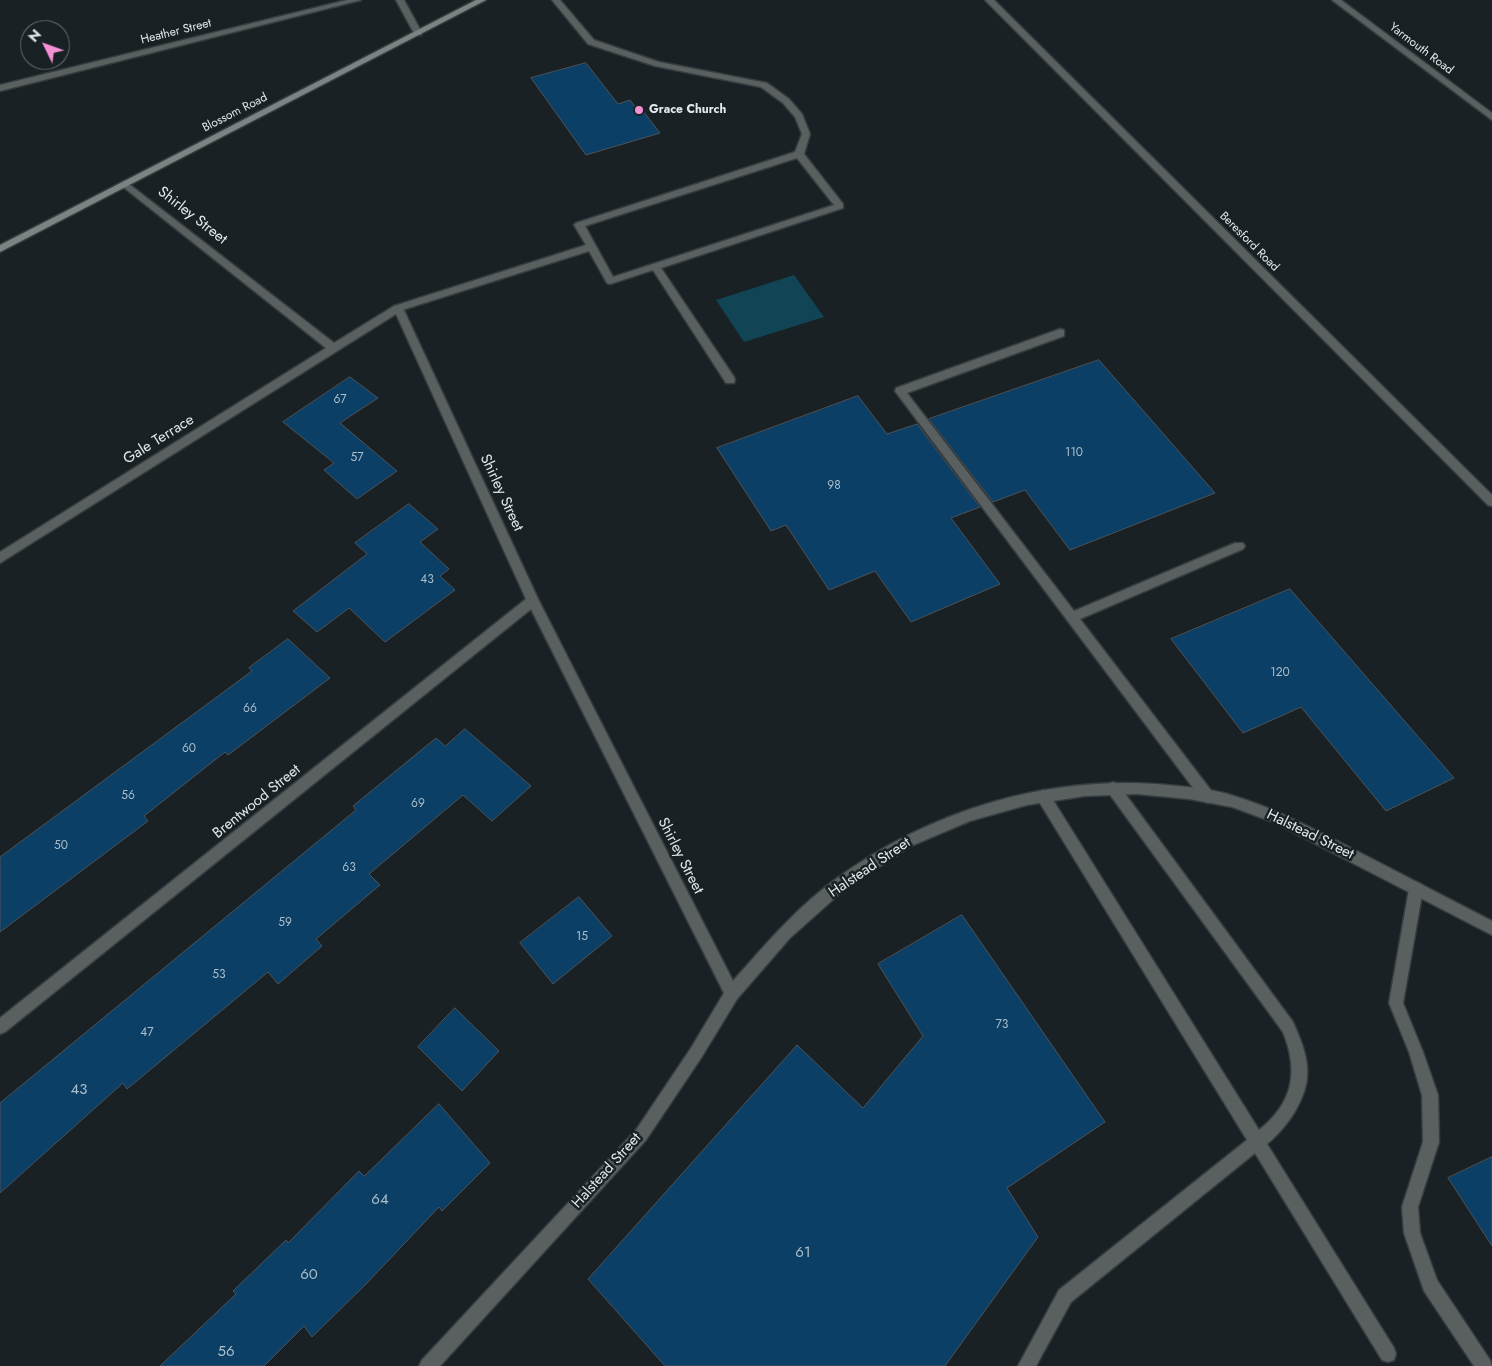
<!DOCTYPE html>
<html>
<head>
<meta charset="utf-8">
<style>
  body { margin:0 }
  #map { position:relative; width:1492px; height:1366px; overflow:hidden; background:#192124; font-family:Jost,sans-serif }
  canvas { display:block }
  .north { position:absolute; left:20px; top:20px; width:50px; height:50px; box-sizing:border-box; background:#192124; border:1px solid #697173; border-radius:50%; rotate:312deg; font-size:14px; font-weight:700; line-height:20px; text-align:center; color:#e2e8ea }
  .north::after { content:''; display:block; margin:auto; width:18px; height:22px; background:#f491d4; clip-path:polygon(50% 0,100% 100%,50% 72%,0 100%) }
</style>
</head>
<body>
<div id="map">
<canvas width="1492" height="1366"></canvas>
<div class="north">N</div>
</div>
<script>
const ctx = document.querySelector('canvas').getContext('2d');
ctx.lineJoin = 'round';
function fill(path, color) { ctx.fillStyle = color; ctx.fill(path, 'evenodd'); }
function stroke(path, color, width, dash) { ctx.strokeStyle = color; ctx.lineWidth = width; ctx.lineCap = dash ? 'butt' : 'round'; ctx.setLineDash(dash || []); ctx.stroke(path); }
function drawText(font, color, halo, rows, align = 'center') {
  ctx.font = font + ' Jost,sans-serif'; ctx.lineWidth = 5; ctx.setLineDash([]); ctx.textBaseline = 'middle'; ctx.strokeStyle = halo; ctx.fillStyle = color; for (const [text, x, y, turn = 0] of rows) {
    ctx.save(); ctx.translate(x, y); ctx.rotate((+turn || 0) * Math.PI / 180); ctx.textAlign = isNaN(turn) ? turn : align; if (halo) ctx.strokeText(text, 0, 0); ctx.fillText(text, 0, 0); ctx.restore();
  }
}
const green = new Path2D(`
  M794,275L824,317L744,342L716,300Z`);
const building = new Path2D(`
  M586,63L618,104L630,100L636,108L640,107L660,133L586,155L531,78Z
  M1099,360L1215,493L1070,550L1025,490L993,502L929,419Z
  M350,377L378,398L340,423L397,471L357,499L324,470L334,463L283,422Z
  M858,396L887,434L917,424L980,507L951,518L1000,584L911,622L875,571L829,590L786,525L771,531L717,448Z
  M409,504L438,529L420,542L449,569L440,576L455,590L385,642L349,608L317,632L293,611L367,554L355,543Z
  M1290,589L1454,778L1386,811L1301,707L1243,733L1171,639Z
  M288,639L330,678L228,755L225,752L144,816L148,821L0,932V857L252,671L249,668Z
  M465,729L531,786L492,821L463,795L369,874L380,885L316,939L322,946L278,984L268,972L127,1089L123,1083L0,1193V1103L356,810L353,806L436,738L445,746Z
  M579,897L612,936L553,984L520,943Z
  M962,915L1105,1122L1007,1188L1038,1237L945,1366H665L588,1279L797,1045L863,1108L923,1036L878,964Z
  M455,1008L499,1051L462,1091L418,1047Z
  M439,1104L490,1163L442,1211L439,1207L367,1283L312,1337L304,1326L264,1366H160L236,1294L233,1291L286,1240L288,1243L359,1171L364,1176Z
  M1492,1157V1246L1448,1178Z`);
const lane = new Path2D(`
  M552,0H560L594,40L659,62L767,83L789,99L802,114L810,134L804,154L843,204V208L661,268L734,377L735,380L734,383H726L653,270L610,284L607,283L589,251L402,310H394L393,308L394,306L586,245L574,225L576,223L795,152L802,134L795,117L783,103L761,87L655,66L588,44ZM797,158L834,205L613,277L585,226Z
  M1060,329L1064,330V336L907,393L1074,611L1235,543H1243L1245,546L1243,549L1080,619L1213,793L1215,797L1213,801L1208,803L1203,801L895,391L896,388Z
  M1113,782L1118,784L1293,1022C1299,1036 1306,1051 1307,1067C1310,1095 1288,1127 1267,1144L1394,1348L1396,1354L1394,1360L1388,1362L1382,1360L1255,1153L1071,1302L1036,1366H1018L1059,1290L1247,1140L1038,800L1036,796L1038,792L1043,790L1048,792L1259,1130C1293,1103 1299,1072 1283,1032L1108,792L1106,788L1108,784Z
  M1416,882L1421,884L1423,889L1403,1003L1423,1052L1438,1095L1439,1142L1418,1207L1420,1233L1437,1280L1490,1360L1492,1366H1474L1424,1291L1404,1233L1402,1207L1423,1142L1422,1095L1409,1052L1389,1003L1409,889L1411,884Z`);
const street = new Path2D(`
  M347,0H361L0,91V85Z
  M396,0H404L422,33L421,35H415Z
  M985,0H994L1492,495V506L1488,505Z
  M1332,0H1341L1492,113V120Z
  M125,181L334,343L394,306H402L539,601L733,981C765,945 797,907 836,879C931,810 1049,774 1167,785C1189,787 1213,789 1234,796C1277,809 1315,830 1355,850C1401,874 1446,897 1492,921V935L1273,822L1232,807L1189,799L1137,794L1085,796L1027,805L970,821L911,846L845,889L790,938L737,999L701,1058L646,1140L440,1366H419L422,1360L636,1130L691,1048L724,993L531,609L5,1032L0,1034V1018L526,599L396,314L0,563V552L326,348L122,186V182Z`);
const secondary = new Path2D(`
  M476,0H486L0,252V245Z`);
const markers = [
  [639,110,5,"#f491d4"]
];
const farStreetnames = [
  ["Heather Street",176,32,-14],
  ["Yarmouth Road",1421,49,37],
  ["Blossom Road",235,113,-27],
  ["Beresford Road",1249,242,45]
];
const farPoinames = [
  ["Grace Church",649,110]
];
const numberNames = [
  ["67",340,400],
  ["110",1074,453],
  ["57",357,458],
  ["98",834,486],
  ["43",427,580],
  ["120",1280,673],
  ["66",250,709],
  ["60",189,749],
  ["56",128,796],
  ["69",418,804],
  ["50",61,846],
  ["63",349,868],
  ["59",285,923],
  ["15",582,937],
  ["53",219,975],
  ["73",1002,1025],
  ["47",147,1033]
];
const streetNames = [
  ["Shirley Street",192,216,38],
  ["Gale Terrace",159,440,-32],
  ["Shirley Street",501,493,65],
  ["Brentwood Street",257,802,-39],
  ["Halstead Street",1310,835,26],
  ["Shirley Street",680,856,63],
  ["Halstead Street",870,868,-34],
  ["Halstead Street",607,1171,-48]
];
const nearNumbernames = [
  ["43",79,1090],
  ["64",380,1200],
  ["61",803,1253],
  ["60",309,1275],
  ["56",226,1352]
];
fill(green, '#114555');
fill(building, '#0b3f65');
stroke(building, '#4d5359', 1);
stroke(lane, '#353d40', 3);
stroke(street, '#353d40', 3);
stroke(secondary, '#353d40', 3);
fill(lane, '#5a5f5f');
fill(street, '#5a5f5f');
fill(secondary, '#7c8383');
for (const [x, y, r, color] of markers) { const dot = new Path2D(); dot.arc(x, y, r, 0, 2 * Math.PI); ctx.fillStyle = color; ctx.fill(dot); stroke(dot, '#192124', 2); }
drawText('12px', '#e2e8ea', '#192124', farStreetnames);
drawText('bold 12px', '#e2e8ea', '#192124', farPoinames, 'left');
drawText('12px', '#acbec9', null, numberNames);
drawText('15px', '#e2e8ea', '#192124', streetNames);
drawText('15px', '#acbec9', null, nearNumbernames);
</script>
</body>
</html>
